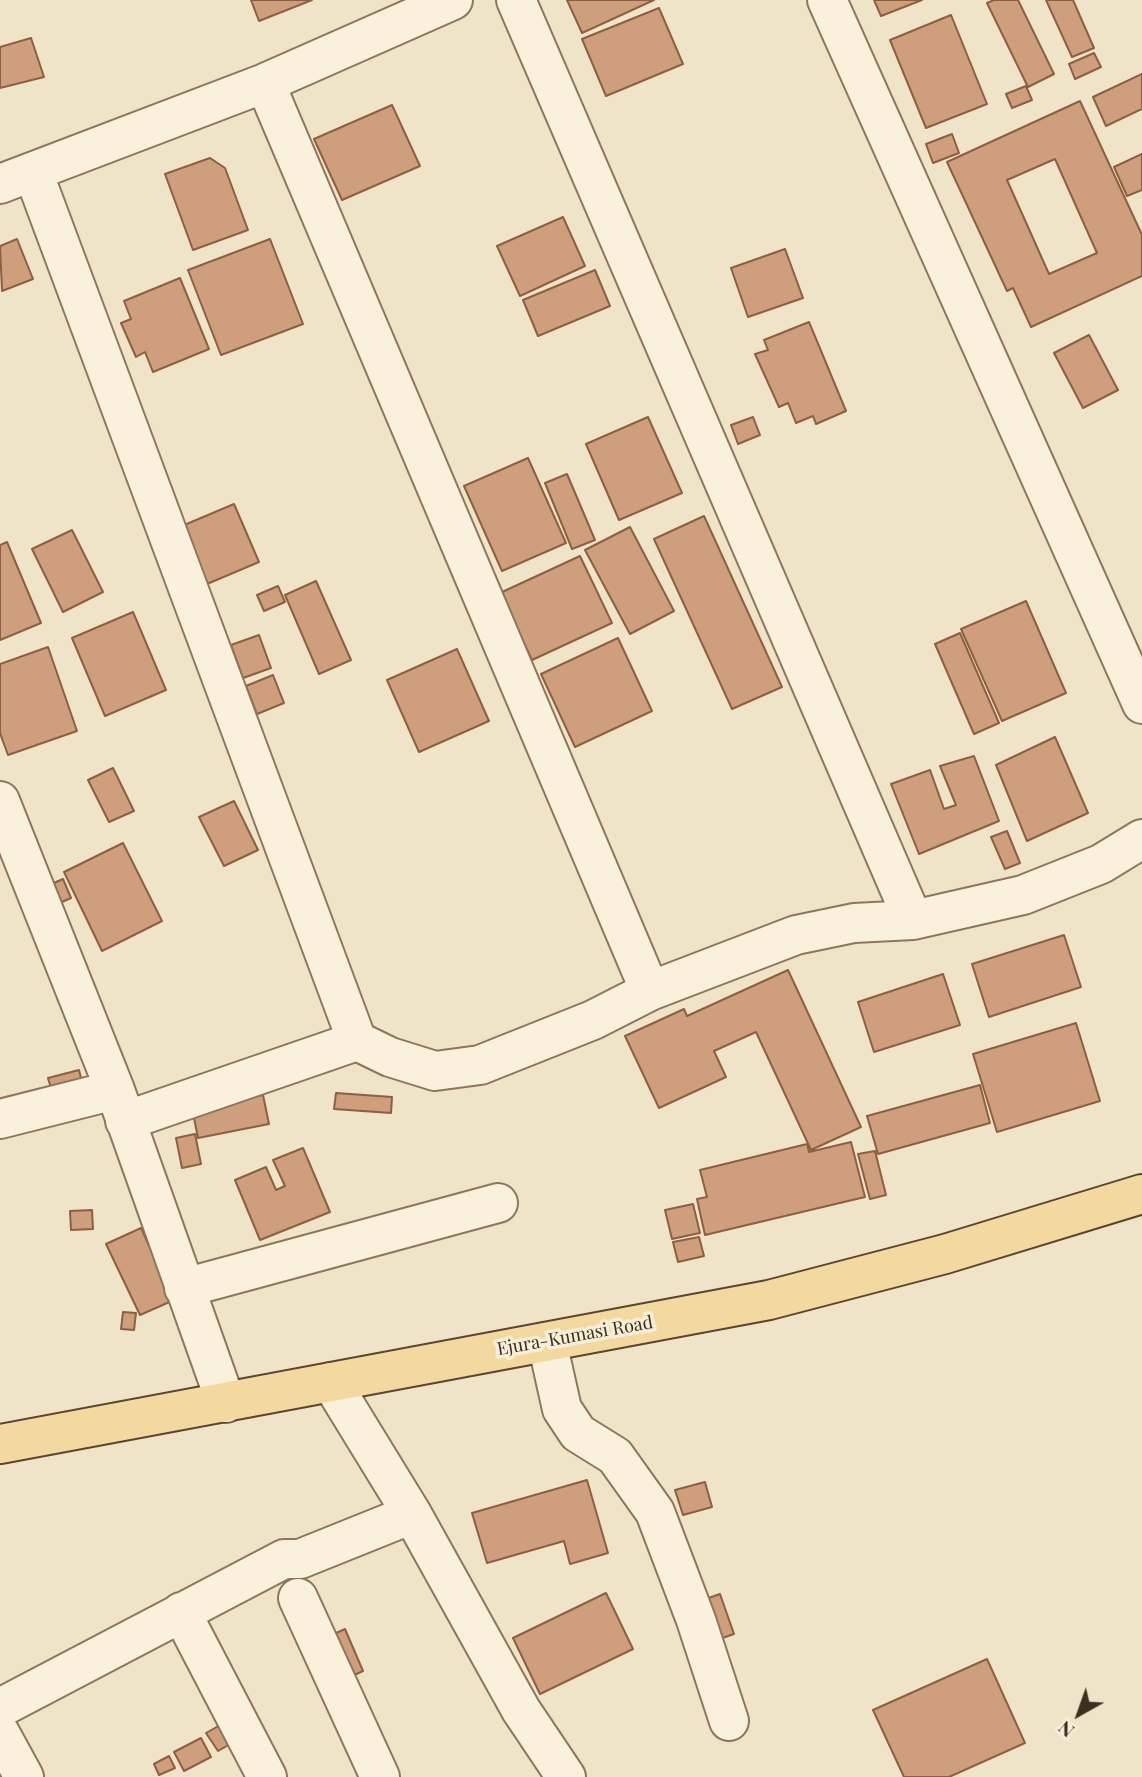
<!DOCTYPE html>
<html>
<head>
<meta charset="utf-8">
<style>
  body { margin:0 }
  #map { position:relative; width:1142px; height:1777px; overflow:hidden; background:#f0e4c8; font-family:"Playfair Display",serif }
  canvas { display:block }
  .north { position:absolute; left:1044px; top:1679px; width:70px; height:70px; -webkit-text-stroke:5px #f7eed8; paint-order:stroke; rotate:220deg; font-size:19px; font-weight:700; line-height:28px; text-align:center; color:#3d2e20 }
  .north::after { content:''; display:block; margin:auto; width:24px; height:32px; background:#3d2e20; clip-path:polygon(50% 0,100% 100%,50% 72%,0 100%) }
</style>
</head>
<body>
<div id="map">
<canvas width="1142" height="1777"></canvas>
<div class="north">N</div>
</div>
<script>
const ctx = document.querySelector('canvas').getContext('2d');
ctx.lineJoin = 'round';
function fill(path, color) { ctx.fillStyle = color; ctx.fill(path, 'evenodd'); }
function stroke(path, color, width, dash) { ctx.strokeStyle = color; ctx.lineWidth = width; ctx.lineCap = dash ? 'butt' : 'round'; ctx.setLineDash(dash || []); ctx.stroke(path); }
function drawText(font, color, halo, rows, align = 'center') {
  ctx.font = font + ' "Playfair Display",serif'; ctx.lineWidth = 7; ctx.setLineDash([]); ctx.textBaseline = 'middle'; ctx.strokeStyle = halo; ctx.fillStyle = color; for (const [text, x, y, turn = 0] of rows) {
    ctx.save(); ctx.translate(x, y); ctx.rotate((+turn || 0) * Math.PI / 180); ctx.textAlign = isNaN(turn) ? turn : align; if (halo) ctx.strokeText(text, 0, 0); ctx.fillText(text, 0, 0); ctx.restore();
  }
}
const building = new Path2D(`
  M251,0H312L259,21Z
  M567,0H654L582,33Z
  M874,0H922L881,16Z
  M994,0H1018L1054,74L1028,87L987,3Z
  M1046,0H1073L1094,48L1072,57Z
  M659,8L683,64L606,96L582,39Z
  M951,15L987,104L926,128L890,40Z
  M31,38L44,77L0,88V47Z
  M1094,53L1101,67L1075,79L1069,64Z
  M1142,74V109L1106,126L1093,97Z
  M1026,86L1032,100L1012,108L1006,94Z
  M1080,101L1142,235V276L1031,327L1013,288L1007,291L947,162ZM1055,159L1097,253L1049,274L1007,180Z
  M392,105L420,166L342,200L314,139Z
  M952,134L959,153L933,163L926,144Z
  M1142,154V190L1127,196L1114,167Z
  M210,158L225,168L248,230L193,250L165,174Z
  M563,217L585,266L520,296L497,246Z
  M17,239L33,279L2,291L0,246Z
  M270,239L303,324L221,355L188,270Z
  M785,249L803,298L748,317L731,268Z
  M595,270L610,306L538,336L523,300Z
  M180,278L209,349L153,372L145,352L136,357L121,323L131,319L124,301Z
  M809,322L846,411L816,424L813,416L796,423L788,403L779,407L755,354L768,350L764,340Z
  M1089,335L1118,390L1083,408L1054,353Z
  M648,417L682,493L619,520L586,444Z
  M753,417L760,435L738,444L731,425Z
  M528,458L566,543L502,571L464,486Z
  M567,474L595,540L572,549L545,483Z
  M234,504L259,562L207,584L182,526Z
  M704,516L782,687L732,709L654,539Z
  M630,527L674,611L630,634L585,550Z
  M72,530L103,592L63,612L32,549Z
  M7,542L41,623L0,640V545Z
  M580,556L612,623L532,660L500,593Z
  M316,581L351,660L319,674L285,595Z
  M278,586L285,602L264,611L257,595Z
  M1026,601L1066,693L1002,721L961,629Z
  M133,612L166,690L105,716L72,638Z
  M960,633L999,723L974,734L935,644Z
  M259,635L271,668L243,678L231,645Z
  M618,638L652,711L575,747L541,674Z
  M48,647L77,731L8,755L0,733V664Z
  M457,649L489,721L419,752L387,680Z
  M273,675L284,703L257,714L246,686Z
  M1055,737L1088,813L1027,841L996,765Z
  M974,756L999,821L919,854L891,784L930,770L944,809L956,805L940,766Z
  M113,768L134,811L109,822L88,780Z
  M234,801L258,850L224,866L199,817Z
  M1007,831L1020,863L1005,869L991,837Z
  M123,843L162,921L102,951L64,872Z
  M63,879L71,898L55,905L47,886Z
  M1064,935L1081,987L989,1017L972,964Z
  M788,970L861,1127L811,1150L756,1032L714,1051L726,1077L659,1108L625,1036L684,1009L687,1016Z
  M943,974L960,1025L874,1052L858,1002Z
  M1076,1023L1100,1101L997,1132L973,1054Z
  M79,1070L83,1086L53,1095L48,1078Z
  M980,1085L990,1123L878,1154L867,1116Z
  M336,1093L392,1097L391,1113L334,1109Z
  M263,1095L269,1124L198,1138L192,1108Z
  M195,1134L201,1164L182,1168L176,1138Z
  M851,1142L865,1197L705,1235L697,1199L707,1197L700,1170L807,1144L809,1152Z
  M303,1148L330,1212L260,1240L235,1180L266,1167L276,1190L285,1186L273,1160Z
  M875,1151L886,1195L870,1199L858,1154Z
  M693,1204L700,1233L672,1239L665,1210Z
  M92,1210L93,1229L71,1230L70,1211Z
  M141,1228L174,1300L140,1315L106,1244Z
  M699,1237L704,1256L678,1262L673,1242Z
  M123,1312L136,1313L134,1330L121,1329Z
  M587,1480L608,1553L570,1564L564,1541L487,1563L472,1513Z
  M705,1482L712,1507L683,1515L675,1490Z
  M606,1593L633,1649L540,1694L513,1638Z
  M720,1594L734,1634L711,1642L697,1602Z
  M345,1629L363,1671L341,1681L323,1639Z
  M987,1659L1025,1743L949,1777H904L873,1710Z
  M222,1724L234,1742L218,1751L206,1733Z
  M201,1738L211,1757L184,1771L174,1752Z
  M169,1756L175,1768L159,1775L154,1764Z`);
const minor = new Path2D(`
  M516,0L913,920
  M827,0L1142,704
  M265,83L650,991
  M33,172L357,1041
  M0,184L265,83L453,0
  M0,801L115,1090L226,1403
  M0,1119L115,1090
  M125,1121L357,1041L390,1057L435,1071L480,1065L593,1020L650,991L796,935L854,923L913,920L1023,895L1101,864L1142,839
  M184,1288L498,1203
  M547,1342L562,1409L578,1433L615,1456L655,1512L696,1620L729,1721
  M331,1382L412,1514L521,1710L566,1777
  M298,1598L380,1777
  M181,1612L267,1777
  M0,1708L284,1559H300L412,1514
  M0,1733L24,1777`);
const major = new Path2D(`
  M0,1444L769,1300L945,1254L1142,1194`);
const streetNames = [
  ["Ejura-Kumasi Road",575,1336,-10]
];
fill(building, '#cf9f7d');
stroke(building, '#8d5f41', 2);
stroke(minor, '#8d765c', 42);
stroke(major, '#5b4430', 42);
stroke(minor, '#faf1dc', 38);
stroke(major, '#f3d9a0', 38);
drawText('18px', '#3d2e20', '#f7eed8', streetNames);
</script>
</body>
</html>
